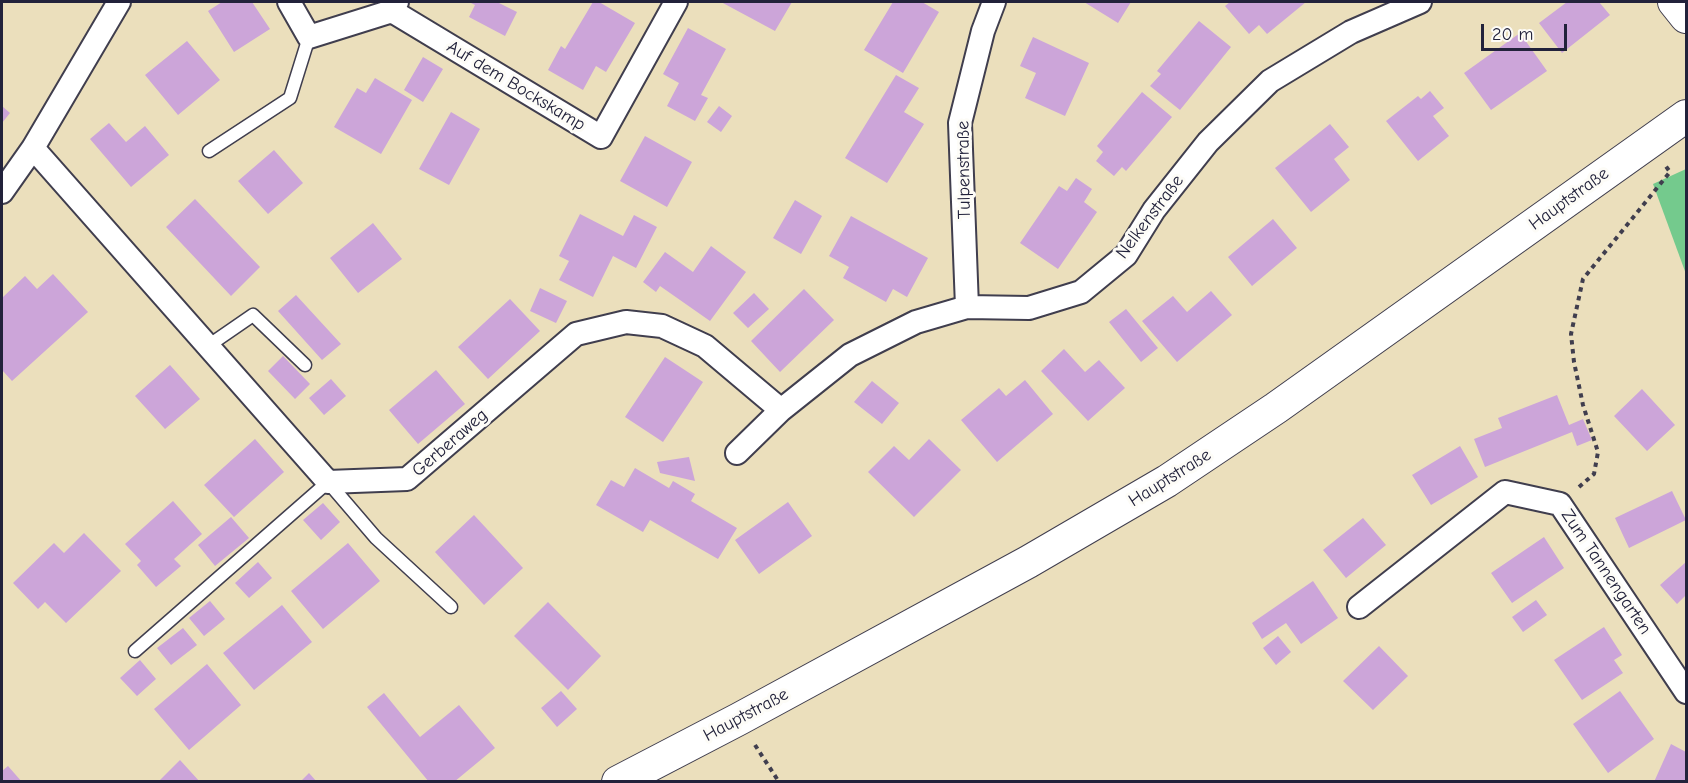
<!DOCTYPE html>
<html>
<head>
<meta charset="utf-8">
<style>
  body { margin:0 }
  #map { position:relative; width:1688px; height:783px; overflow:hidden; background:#ebdfbc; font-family:"Comic Neue",sans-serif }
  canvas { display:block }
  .frame { position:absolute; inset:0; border:3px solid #22223b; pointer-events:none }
  .scale { position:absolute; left:1481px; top:24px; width:86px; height:27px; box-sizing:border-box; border:3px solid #22223b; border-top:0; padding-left:8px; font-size:18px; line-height:21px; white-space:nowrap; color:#22223b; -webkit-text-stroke:4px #fdfcf7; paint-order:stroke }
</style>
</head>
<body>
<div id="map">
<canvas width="1688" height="783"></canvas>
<div class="frame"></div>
<div class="scale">20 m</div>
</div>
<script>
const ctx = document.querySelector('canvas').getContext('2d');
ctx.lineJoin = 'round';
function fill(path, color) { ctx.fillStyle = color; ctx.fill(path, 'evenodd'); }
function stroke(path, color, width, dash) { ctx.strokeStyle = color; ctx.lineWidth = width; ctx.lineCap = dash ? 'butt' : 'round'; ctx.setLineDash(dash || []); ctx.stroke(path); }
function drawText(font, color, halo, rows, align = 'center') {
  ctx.font = font + ' "Comic Neue",sans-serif'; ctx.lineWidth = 6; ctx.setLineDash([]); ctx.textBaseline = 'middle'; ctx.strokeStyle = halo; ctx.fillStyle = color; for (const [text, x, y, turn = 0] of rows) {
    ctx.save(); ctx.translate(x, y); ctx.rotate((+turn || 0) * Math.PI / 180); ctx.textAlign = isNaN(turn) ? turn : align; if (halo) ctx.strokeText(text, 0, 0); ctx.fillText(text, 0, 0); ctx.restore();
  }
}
const green = new Path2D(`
  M1686,169V274L1653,184Z`);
const building = new Path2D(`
  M222,2H252L270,29L234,52L208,11Z
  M469,2H497L517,12L505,36L469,17L475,5Z
  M593,2H599L635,23L606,72L596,66L583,90L548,70L561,46L565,49Z
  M721,2H792L775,31Z
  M893,2H922L939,12L903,73L864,50Z
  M1084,2H1131L1118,23Z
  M1230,2H1306L1267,34L1259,25L1249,34L1225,6Z
  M1567,2H1599L1610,15L1562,53L1539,23Z
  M1199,21L1231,47L1180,110L1150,86L1161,74L1157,71Z
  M688,28L726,49L701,95L708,98L695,121L667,106L679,83L663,74Z
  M1520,33L1547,71L1491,110L1464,73Z
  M1033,37L1089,63L1065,116L1025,98L1036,73L1020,66Z
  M187,41L220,80L178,115L145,75Z
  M423,57L443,69L423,102L404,90Z
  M896,75L919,88L904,112L924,124L887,183L845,158Z
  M375,78L412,100L381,154L334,127L357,88L366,93Z
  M1430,91L1444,108L1433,116L1449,136L1418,161L1386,121L1418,96L1421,99Z
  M1142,92L1172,117L1126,171L1122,167L1114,176L1096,161L1103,152L1097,146Z
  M2,106L10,113L2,123Z
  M719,106L732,116L721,132L707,122Z
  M451,112L480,129L449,185L419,169Z
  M109,123L126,142L145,126L169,155L131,187L90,139Z
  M1330,124L1349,147L1334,159L1350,180L1311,212L1275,168Z
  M645,136L692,162L667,207L620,181Z
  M274,150L303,183L268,214L238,181Z
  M1076,178L1092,189L1084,202L1097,212L1058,269L1020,243L1059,186L1067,191Z
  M195,199L260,267L231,296L166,227Z
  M795,200L822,216L801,254L773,238Z
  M580,214L623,236L634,215L657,227L636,268L613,256L593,297L559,280L569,261L559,256Z
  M851,216L928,258L907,297L893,289L886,302L843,278L849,267L829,256Z
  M1273,219L1297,248L1252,286L1228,257Z
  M373,223L402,259L358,293L330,258Z
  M711,246L746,272L710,321L660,286L656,292L643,282L665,252L693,272Z
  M53,274L88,312L12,381L2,370V298L25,276L37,289Z
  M540,288L567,301L556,323L530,311Z
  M804,289L834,320L780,372L751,341Z
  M1211,291L1232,315L1177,362L1142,321L1173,296L1187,312Z
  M754,293L769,309L748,328L733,313Z
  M296,295L341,344L322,360L278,311Z
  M510,299L540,331L488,379L458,347Z
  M1126,309L1158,348L1141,362L1109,322Z
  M1064,349L1085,372L1099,360L1125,388L1088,421L1041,371Z
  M283,356L310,384L295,399L268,371Z
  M665,357L703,382L663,442L625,417Z
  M170,365L200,399L165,429L135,396Z
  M436,370L465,404L418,444L389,410Z
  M331,379L346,396L324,415L309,398Z
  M1025,380L1053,414L997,462L961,420L999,388L1006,396Z
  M872,381L899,403L882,424L854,402Z
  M1642,389L1675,425L1647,451L1614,416Z
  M1557,395L1569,425L1583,419L1592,440L1577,446L1572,432L1485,467L1474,439L1502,428L1498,418Z
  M255,439L284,472L234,517L204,485Z
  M929,439L961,470L914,517L868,472L894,446L909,460Z
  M1460,446L1478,477L1431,505L1412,475Z
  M689,457L695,481L660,473L657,462Z
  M635,468L669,488L673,481L695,494L691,501L737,528L718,559L650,520L643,532L596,505L611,480L624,487Z
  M1672,491L1686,520L1629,548L1615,518Z
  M173,501L202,534L174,559L181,566L156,587L137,565L141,561L125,544Z
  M788,502L812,536L759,574L735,540Z
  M323,503L340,522L321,540L303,520Z
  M474,515L523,568L484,605L435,552Z
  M231,517L249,538L215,566L198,545Z
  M1363,518L1386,545L1346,578L1323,550Z
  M84,533L121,571L66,623L45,602L38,609L13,583L54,543L64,553Z
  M1544,537L1564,568L1512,603L1491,573Z
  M348,543L380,581L323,629L291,591Z
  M258,562L272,578L249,598L235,583Z
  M1686,562V595L1677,604L1660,585Z
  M1313,581L1338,618L1301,644L1286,623L1262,639L1252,623Z
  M1536,600L1547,615L1523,632L1512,617Z
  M210,601L225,619L204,636L189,618Z
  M548,602L601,656L568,690L514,636Z
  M282,605L312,642L254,690L223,653Z
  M1604,627L1622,655L1614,660L1623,673L1582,700L1554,660Z
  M183,628L197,645L171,665L157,648Z
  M1278,636L1291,652L1276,665L1263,648Z
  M1379,646L1408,676L1373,710L1343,681Z
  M140,660L156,679L137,696L120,678Z
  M207,664L241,705L189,750L154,709Z
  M561,691L577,709L557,727L541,708Z
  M1620,691L1654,739L1608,773L1573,724Z
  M384,693L420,737L459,705L495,748L454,782H429L367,707Z
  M1671,744L1686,752V782H1654Z
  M180,760L200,782H158Z
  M8,766L22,782H2V771Z
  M309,773L317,782H300Z`);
const path = new Path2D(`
  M1579,487L1594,474L1598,452L1583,405L1574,362L1571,334L1583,279L1670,172L1665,165
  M755,745L779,782`);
const lane = new Path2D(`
  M209,151L290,98L309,37
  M208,346L253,315L305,365
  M135,651L328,482L376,538L451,607`);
const street = new Path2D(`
  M289,2L309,37L392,11L397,2
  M392,11L601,137L676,2
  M33,148L328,482L407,479L576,334L626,322L662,326L705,346L781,410
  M2,192L33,148L119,2
  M967,307L960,123L983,31L994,2
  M737,453L781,410L850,355L916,322L967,307L1029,308L1081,292L1126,255L1154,210L1208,142L1270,81L1351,32L1420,2
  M1359,607L1505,492L1560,504L1686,692`);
const secondary = new Path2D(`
  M1674,2L1686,17
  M618,782L739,719L1028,562L1167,481L1276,408L1686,116`);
const streetNames = [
  ["Auf dem Bockskamp",516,86,31],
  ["Tulpenstraße",964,170,-91],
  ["Hauptstraße",1569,199,-36],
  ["Nelkenstraße",1150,217,-53],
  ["Gerberaweg",450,443,-41],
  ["Hauptstraße",1170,478,-32],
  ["Zum Tannengarten",1606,572,56],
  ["Hauptstraße",746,715,-28]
];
fill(green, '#74ca8d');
fill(building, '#cca5d9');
stroke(lane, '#403e4e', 15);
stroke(street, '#403e4e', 26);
stroke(secondary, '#403e4e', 34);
stroke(path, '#403e4e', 4, [4.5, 4.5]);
stroke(lane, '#fff', 12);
stroke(street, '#fff', 22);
stroke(secondary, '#fff', 32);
drawText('18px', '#22223b', '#fdfcf7', streetNames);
</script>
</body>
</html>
